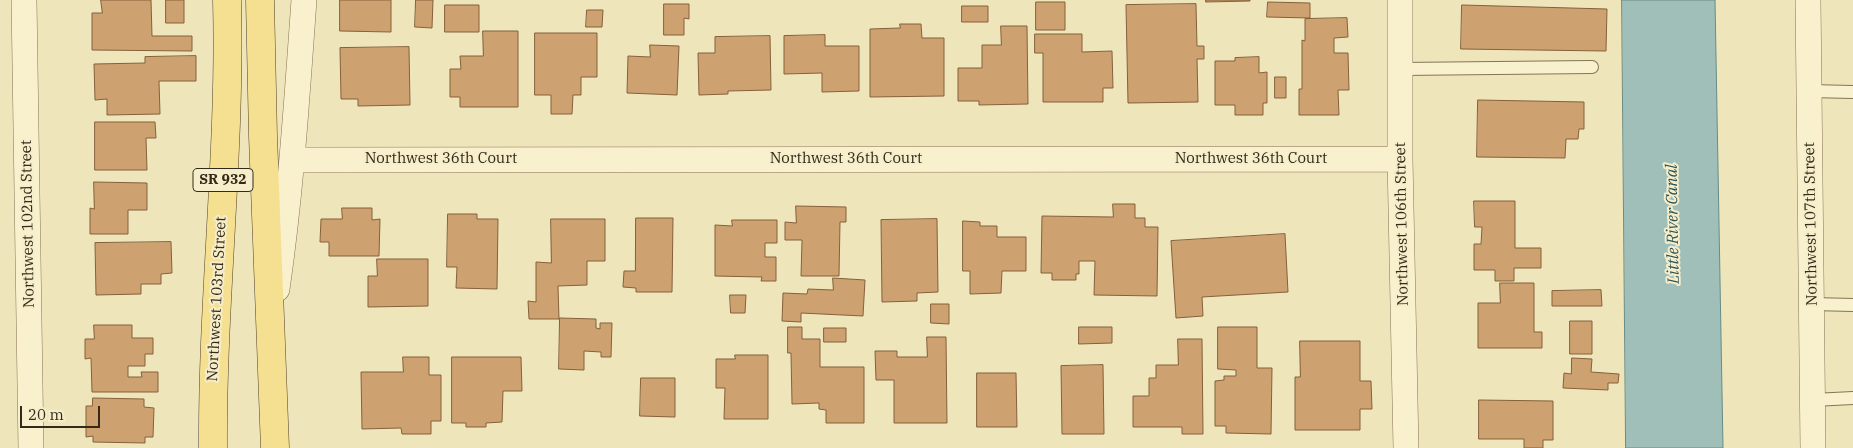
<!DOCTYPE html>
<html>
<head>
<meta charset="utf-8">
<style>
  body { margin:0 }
  #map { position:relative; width:1853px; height:448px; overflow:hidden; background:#eee5bb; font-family:"IBM Plex Serif",serif }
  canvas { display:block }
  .scale { position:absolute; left:20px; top:406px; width:80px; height:22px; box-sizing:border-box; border:2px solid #342a1a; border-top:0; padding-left:6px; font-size:15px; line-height:18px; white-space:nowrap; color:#342a1a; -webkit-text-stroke:4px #f6eecb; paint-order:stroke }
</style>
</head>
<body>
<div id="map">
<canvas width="1853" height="448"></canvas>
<div class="scale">20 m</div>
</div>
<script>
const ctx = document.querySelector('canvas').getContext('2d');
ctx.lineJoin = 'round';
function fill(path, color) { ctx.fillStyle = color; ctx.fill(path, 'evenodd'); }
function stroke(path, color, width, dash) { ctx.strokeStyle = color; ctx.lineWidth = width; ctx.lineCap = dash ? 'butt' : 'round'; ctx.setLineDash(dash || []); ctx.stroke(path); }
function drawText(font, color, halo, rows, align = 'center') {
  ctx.font = font + ' "IBM Plex Serif",serif'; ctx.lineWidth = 4; ctx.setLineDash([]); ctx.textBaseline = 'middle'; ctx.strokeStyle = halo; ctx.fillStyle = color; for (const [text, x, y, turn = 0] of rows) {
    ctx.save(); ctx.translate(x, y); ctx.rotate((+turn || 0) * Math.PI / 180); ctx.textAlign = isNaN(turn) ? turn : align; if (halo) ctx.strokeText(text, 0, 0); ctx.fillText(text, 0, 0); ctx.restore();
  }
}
const water = new Path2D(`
  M1622,0H1715L1723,448H1626Z`);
const building = new Path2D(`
  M101,0H151L152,36H192V51L92,50V13H102Z
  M166,0H184V23H166Z
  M340,0H391V32L340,31Z
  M416,0H433L432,28L415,27Z
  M1206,0H1250V1L1206,2Z
  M1036,2H1065V30H1036Z
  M1268,2L1310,3V18L1267,17Z
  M664,4H689V19L684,18V35H664Z
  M1196,4L1197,46H1204V59H1197L1198,102L1128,103L1126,5Z
  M445,5H479V32H445Z
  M1462,5L1607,9L1606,51L1461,49Z
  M962,6H988V22H962Z
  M587,10H603L602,27H586Z
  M1347,18L1348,37L1334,38V53H1348L1349,90H1338L1339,115H1299V89H1302V40L1305,41V19Z
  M900,24H921L922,38H944V96L870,97V29L900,28Z
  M1001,26H1027L1028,104L979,105V101H958V68H982V45H1001Z
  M483,31H518V107H460V97H450V69H461L460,56H483Z
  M535,33H597V77H581V95H573L572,114H551V95H535Z
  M1035,34H1082V52L1112,51L1113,88H1103V102H1043V53H1035Z
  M825,35V46H859V91L822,92V73L784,74V36Z
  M770,36L771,90L728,91V94L699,95L698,53H715V37Z
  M650,45L679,46L677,95L627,93L628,56L650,57Z
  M409,47L410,105L358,106V99H341L340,48Z
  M196,56V81H159L160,114L107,115V99L95,100L94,64L145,63V57Z
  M1259,57V73L1267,72V103H1263V115H1235V105H1215V61H1235V58Z
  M1275,77H1286V98H1275Z
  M1478,100L1584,102V129H1579L1578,139H1566L1565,158L1477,157Z
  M95,122H155L156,138H146L147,170H95Z
  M94,182L147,183V210H128V234H90V208L94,209Z
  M1474,201H1515V248H1541V268H1514V281H1495V270H1474V244H1481L1482,227H1475Z
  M1113,204H1135V218H1145V227H1158L1157,296L1094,295L1095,261H1079V274H1076V280H1052V273H1041L1042,216L1113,217Z
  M796,206L846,207V222H840L839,276H801L802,240H785V222L796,223Z
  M342,208H372V220L380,219L379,256H329V242H320L321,219H342Z
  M448,214H477V219H498L497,289L456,288L457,267H447Z
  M636,218H673L672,292H636V288L623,287L624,271H635Z
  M551,219H605V261H587V285L558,286L559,319H529L528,301L536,302V262L551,263Z
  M937,219L938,292L917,293V301L882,302L881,220Z
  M732,220H777V243H765V257H776V281H761L762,277L715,276V225L732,226Z
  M963,221L980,222V226H997V237H1026V271H1002L1001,293L970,294V271H963Z
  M1285,234L1288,292L1202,297L1203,316L1176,318L1171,241Z
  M171,242L172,273L161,274V284H141V294L96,295L95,243Z
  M377,259H428V306L368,307V276H377Z
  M833,278L865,280L863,316L801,313V322L782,321L783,293L807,294L808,289L833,290Z
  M1500,283H1534V332H1542V348H1478V303H1500Z
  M1601,290L1602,306H1552V291Z
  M730,295H746L745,313H731Z
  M931,304H949V324L931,323Z
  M560,318L596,319V328L600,329V323H612L611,357H601V352L584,351V370L559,369Z
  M1570,321H1592V354H1570Z
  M94,325H132V338H153V354H145V366H128V377H142L141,372H158V392H92L91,358L85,359V339H94Z
  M788,327H802V339H820V367H864V423H826V410L819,409V403L792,404L791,353H788Z
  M1079,327H1112V343L1079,344Z
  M1218,327H1257V368H1272L1271,434L1226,433V426H1215V381L1224,380V376H1236V370L1218,369Z
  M824,328H846V342H824Z
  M927,337H946L947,423H894V380H876L875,351H897V357H927Z
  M1178,339H1202L1203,434H1182V427H1133V396H1149V378H1156V365H1178Z
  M1300,341H1360V381H1371L1372,409H1360V430H1295V377H1300Z
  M735,355H768V419H724L725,388H716V359H735Z
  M403,357H429V375H441V421H431V434H402L401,428L362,429L361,372H403Z
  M452,357H521L522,391H503L502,422L486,423V427H466V423H452Z
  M1572,358L1592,359L1591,372L1619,374L1618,383H1608V390L1563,388L1564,373L1571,374Z
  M1103,365L1104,434H1062L1061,366Z
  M977,373H1016L1017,427H977Z
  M641,378H675V417L640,416Z
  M93,398L144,399V407L154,408L153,437H145V443L93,442V436L86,437V406H92Z
  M1479,400L1553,401V440H1543V448H1524V439H1479Z`);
const lane = new Path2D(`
  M1400,69L1592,67
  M1809,91L1853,92
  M1812,304L1853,305
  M1813,400L1853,398`);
const street = new Path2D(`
  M24,0L31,448
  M1400,0V159L1406,448
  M1808,0L1813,448
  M292,160L1400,159
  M277,289C291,193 297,97 304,0`);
const primary = new Path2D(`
  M260,0L263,136L275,448
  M213,448C212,299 231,149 227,0`);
const shields = [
  [223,180,60]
];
const shieldNames = [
  ["SR 932",223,180]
];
const streetNames = [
  ["Northwest 36th Court",441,159],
  ["Northwest 36th Court",846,159],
  ["Northwest 36th Court",1251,159],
  ["Northwest 102nd Street",28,224,-91],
  ["Northwest 106th Street",1402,224,-91],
  ["Northwest 107th Street",1811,224,-91],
  ["Northwest 103rd Street",217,299,-87]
];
const waterNames = [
  ["Little River Canal",1673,224,-91]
];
fill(water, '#a0bfb9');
stroke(water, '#678c87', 1);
fill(building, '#cea170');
stroke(building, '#85603a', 1);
stroke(lane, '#857455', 14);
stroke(street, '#857455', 26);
stroke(primary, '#53412a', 29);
stroke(lane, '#f9f1ce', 12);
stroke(street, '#f9f1ce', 25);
stroke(primary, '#f4e090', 28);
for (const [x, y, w] of shields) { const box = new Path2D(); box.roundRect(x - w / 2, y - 11.5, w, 23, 4); ctx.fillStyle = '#f6eecb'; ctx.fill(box); stroke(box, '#342a1a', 1); }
drawText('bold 14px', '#342a1a', null, shieldNames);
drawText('15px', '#342a1a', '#f6eecb', streetNames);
drawText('italic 16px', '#295254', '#f6eecb', waterNames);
</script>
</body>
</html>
